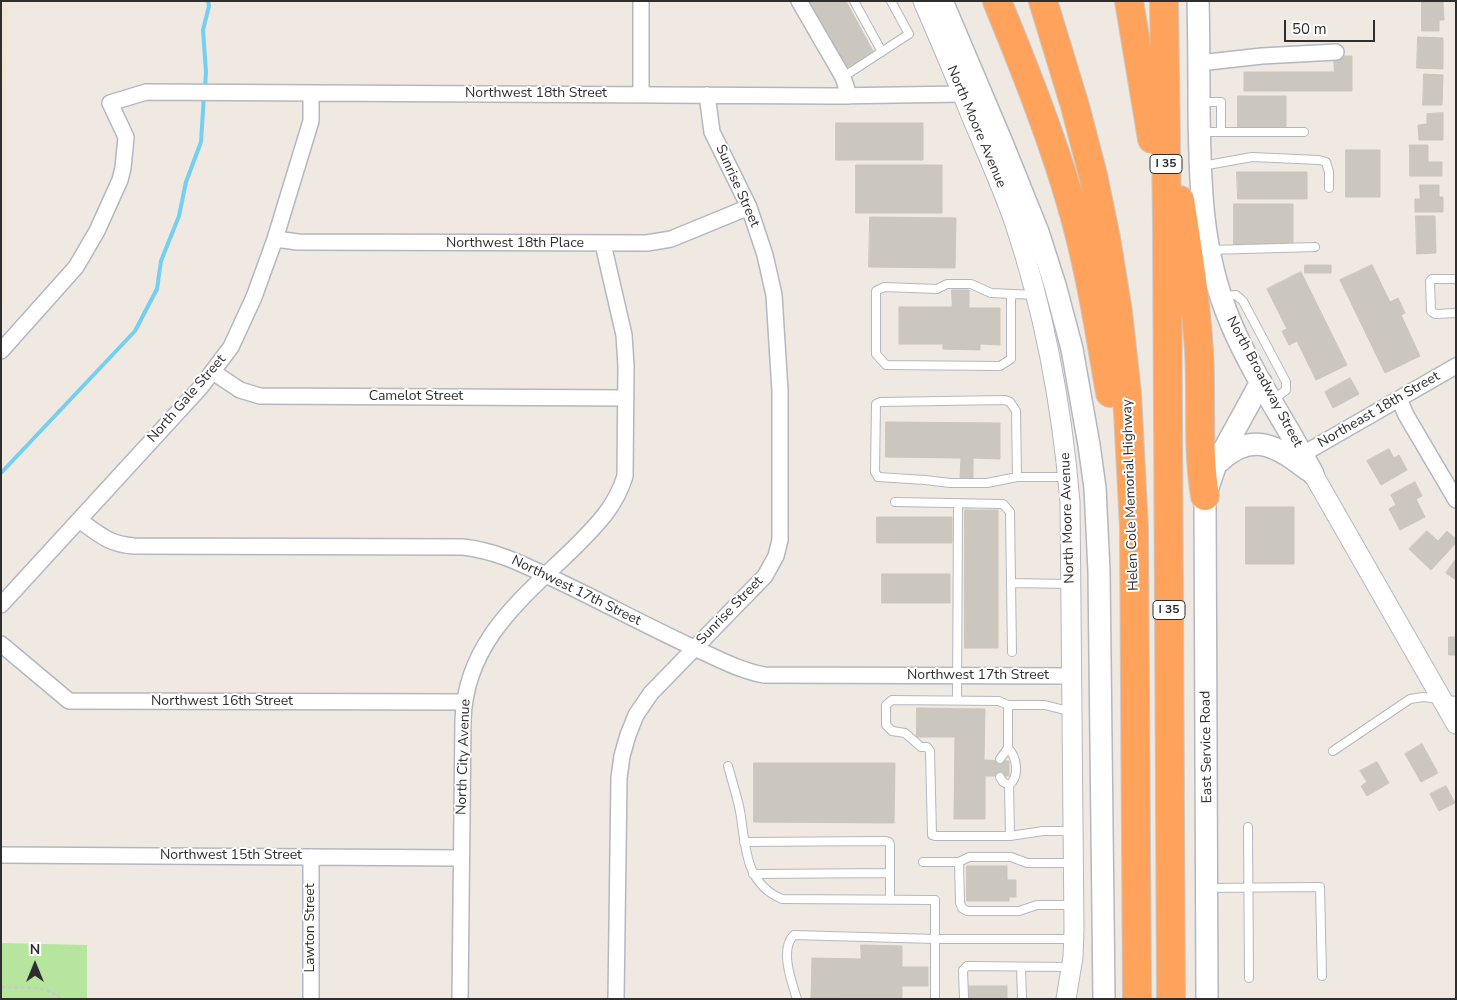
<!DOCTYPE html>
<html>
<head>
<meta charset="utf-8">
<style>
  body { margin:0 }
  #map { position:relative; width:1457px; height:1000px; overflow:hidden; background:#efe9e1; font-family:"Nunito Sans",sans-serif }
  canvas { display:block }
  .frame { position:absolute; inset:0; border:2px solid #2e2e2e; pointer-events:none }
  .north { position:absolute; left:10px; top:940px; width:50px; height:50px; -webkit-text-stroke:4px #fff; paint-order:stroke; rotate:0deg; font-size:14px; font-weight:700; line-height:20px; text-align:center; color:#2e2e2e }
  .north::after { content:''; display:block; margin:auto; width:18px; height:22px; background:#2e2e2e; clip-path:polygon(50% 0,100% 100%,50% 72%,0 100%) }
  .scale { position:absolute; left:1284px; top:20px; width:91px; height:22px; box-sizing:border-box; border:2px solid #2e2e2e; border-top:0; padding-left:6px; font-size:15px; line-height:18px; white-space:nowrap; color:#2e2e2e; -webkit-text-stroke:4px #fff; paint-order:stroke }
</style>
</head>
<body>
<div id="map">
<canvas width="1457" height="1000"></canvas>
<div class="frame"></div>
<div class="north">N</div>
<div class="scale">50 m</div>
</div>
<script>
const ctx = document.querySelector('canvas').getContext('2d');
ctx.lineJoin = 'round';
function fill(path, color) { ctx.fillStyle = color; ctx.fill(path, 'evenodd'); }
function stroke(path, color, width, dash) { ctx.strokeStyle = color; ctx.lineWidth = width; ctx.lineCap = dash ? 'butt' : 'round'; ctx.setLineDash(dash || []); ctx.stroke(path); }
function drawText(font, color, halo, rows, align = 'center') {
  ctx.font = font + ' "Nunito Sans",sans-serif'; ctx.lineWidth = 4; ctx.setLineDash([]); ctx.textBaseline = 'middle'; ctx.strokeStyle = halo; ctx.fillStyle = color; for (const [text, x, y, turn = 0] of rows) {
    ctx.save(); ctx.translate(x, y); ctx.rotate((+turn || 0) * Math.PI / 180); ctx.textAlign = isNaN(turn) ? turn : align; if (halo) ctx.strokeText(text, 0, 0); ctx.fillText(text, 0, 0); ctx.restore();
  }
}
const education = new Path2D(`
  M1,1H7L5,303H1Z`);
const green = new Path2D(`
  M1,943L87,945V999H1Z`);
const stream = new Path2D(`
  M205,88L206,72L203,30L209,6L208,1
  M1,473L135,331L157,289L161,261L179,216L186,182L201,142L204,95`);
const building = new Path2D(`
  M805,1H846L874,53L842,70Z
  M1422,2H1443L1444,20H1439V31H1422Z
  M1418,37L1443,38V69L1417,68Z
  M1334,56H1352V91H1244V72H1334Z
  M1424,74L1443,75L1442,105H1423Z
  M1238,96H1286V127H1238Z
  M1443,113V140H1419L1418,125L1427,124V114Z
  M836,123H923V160H836Z
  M1410,145H1428V162H1442V176H1410Z
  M1346,150H1380V197H1346Z
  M856,165H942V213H856Z
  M1237,172H1307V199H1238Z
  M1420,185H1439V197H1443V212H1415V199H1420Z
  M1234,204H1293V245H1234Z
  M1416,216H1435L1436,253L1417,254Z
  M870,217L956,218L955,268L869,267Z
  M1305,265H1331V273H1305Z
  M1372,265L1390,302L1398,298L1405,313L1401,315L1420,356L1385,373L1340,280Z
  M1301,272L1347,365L1316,380L1297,341L1289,345L1282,331L1287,329L1267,289Z
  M952,290H969V308H1000V345L980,344V350L943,349V344H899V307H952Z
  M1350,378L1359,394L1333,408L1325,392Z
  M886,422L1000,423V459L973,458V479H960L961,458L886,457Z
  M1389,449L1394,458L1399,455L1407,470L1381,485L1367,461Z
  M1415,482L1422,496L1416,499L1425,517L1400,530L1389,509L1396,505L1391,495Z
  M1246,507H1294V564H1246Z
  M965,510H998V648H965Z
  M877,517H952V543H877Z
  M1427,531L1438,541L1447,531L1456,539V543L1431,570L1409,549Z
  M1456,559V580L1446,573Z
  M882,574H950V603H882Z
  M1449,637H1456V655H1449Z
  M917,708L985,709L984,760L1009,761V776H985V819H954L955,737H917Z
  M1422,744L1438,773L1421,782L1405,754Z
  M1377,762L1389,783L1367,796L1361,786L1367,782L1360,771Z
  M754,763H895L894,823L754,822Z
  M1446,786L1455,803L1439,811L1430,794Z
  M967,866H1007V880H1016V897H1009V901H967Z
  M861,945L902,946V967H928V986H902V999L811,998L812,958L861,959Z
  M966,986H1007V999H967Z`);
const path = new Path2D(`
  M1,987C22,989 44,983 61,999`);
const service = new Path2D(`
  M854,1L882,52
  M843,77L909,34L891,1
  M1200,132H1221V102H1201
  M1221,132H1304
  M1202,166L1252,157L1319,160L1326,162L1329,172V188
  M1210,250L1315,247
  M1456,279H1432L1430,281L1431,311L1435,314L1456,313
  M1011,294V359L1000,366L886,365L876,354V291L884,287L937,289L947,284H971L991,293L1036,295
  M1223,296L1236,295L1243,301L1286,382V390L1273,400
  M1017,477L1016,411L1010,402L1005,400L880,402L876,404L875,472L878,477L925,480L950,483H987L1017,477H1068
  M895,502L1003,504L1010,512L1012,652
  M1011,583L1071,584
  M957,700L958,503
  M1008,705V748C1017,757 1020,777 1009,785L1010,836
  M1072,712L1045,705H1008L999,701L892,700L886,705V725L892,731L905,733L921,747H927L930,751L932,835L935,836H1010L1043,831H1072
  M1333,751L1410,699L1423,697L1456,701
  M1000,759L1008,748
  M728,766C732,781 737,796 740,811C746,846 744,883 782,899L935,900V999
  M1000,777L1003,782L1009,785
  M1248,827L1249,978
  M744,842L886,841L889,842L890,845V900
  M923,862H959L969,857H1011L1027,863H1073
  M959,862L960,903L962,908L967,911H1019L1037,905H1073
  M753,874L890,873
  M1208,888L1320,887L1322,976
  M1021,967L1022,999
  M797,999C792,983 779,949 794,935L935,939H1073
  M964,999L963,970L967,966L1072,967`);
const minor = new Path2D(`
  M799,1L843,77L849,96
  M1199,63L1262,56L1336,52
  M641,94V1
  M275,239L298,242L647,243L671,239L749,207
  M1,351L76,267L97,231L120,180L123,168L126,137L110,103L146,92L832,96L963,94
  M213,372L240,390L260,396L626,398
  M1399,399L1406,415L1456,500
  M1303,454L1456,366
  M79,520C99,534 108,544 134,546L463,547C497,551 522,564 552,578C603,602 652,629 703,652C723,661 742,671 764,675L1072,676
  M1,605L200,388L231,347L254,297L275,239L311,121V93
  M1,644L69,701L464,702
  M1,855L461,858
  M311,999V857
  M460,999L463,720C466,640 523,598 575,547C597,525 616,506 625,476L626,366L624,335L603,244
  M616,999L619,778L622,756L628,735L636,715L651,693L765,576L776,556L780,540V391L774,295L765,255L749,207L712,132L707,95`);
const tertiary = new Path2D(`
  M923,1C939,38 955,75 970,113C985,149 1001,184 1014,221C1045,313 1062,407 1070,502L1074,930L1073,957L1066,999
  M1313,474L1456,724`);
const secondary = new Path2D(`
  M942,1L1003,145L1038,232L1055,285L1072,349L1089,445L1095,488L1099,571L1104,999
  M1198,1C1199,38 1199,75 1199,112C1200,184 1201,252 1230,321C1252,374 1286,423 1313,474
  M1220,461C1253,430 1278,447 1308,470
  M1207,999L1205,496L1216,464L1261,382`);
const motorway = new Path2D(`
  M997,1C1024,67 1050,132 1070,200C1089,263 1099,329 1110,393
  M1043,1L1075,106L1093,175L1106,238L1118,312L1127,393L1134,528L1137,999
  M1129,1L1152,139
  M1164,1L1167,222L1171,999
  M1180,200C1188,251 1196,301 1199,351C1202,400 1197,448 1205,496`);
const shields = [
  [1166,164,32],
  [1169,610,32]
];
const shieldNames = [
  ["I 35",1166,164],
  ["I 35",1169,610]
];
const streetNames = [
  ["Northwest 18th Street",536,94],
  ["North Moore Avenue",976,127,67],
  ["Sunrise Street",737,186,66],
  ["Northwest 18th Place",515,244],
  ["North Broadway Street",1264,382,62],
  ["Camelot Street",416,397],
  ["North Gale Street",187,399,-49],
  ["Northeast 18th Street",1379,410,-30],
  ["Helen Cole Memorial Highway",1131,495,-92],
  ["North Moore Avenue",1068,518,-92],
  ["Northwest 17th Street",576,591,26],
  ["Sunrise Street",730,611,-46],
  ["Northwest 17th Street",978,676],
  ["Northwest 16th Street",222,702],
  ["East Service Road",1207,747,-91],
  ["North City Avenue",464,757,-88],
  ["Northwest 15th Street",231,856],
  ["Lawton Street",311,928,-90]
];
fill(education, '#f0e6d1');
fill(green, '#b6e59e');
stroke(stream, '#75cff0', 4);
fill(building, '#cbc7bf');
stroke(building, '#cbc5ba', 1);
stroke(service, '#b4b7c1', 10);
stroke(minor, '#b4b7c1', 18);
stroke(tertiary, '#b4b7c1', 21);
stroke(secondary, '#b4b7c1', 24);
stroke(motorway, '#c9c9c9', 30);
stroke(path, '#c9c9c9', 2, [4, 2.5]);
stroke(service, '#fff', 8);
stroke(minor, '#fff', 15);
stroke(tertiary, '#fff', 19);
stroke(secondary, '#fff', 21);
stroke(motorway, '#ffa35c', 28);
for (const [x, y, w] of shields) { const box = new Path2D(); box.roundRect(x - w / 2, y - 9.5, w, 19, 4); ctx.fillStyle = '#fff'; ctx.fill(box); stroke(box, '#2e2e2e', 1); }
drawText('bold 12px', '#2e2e2e', null, shieldNames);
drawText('14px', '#2e2e2e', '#fff', streetNames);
</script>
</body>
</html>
